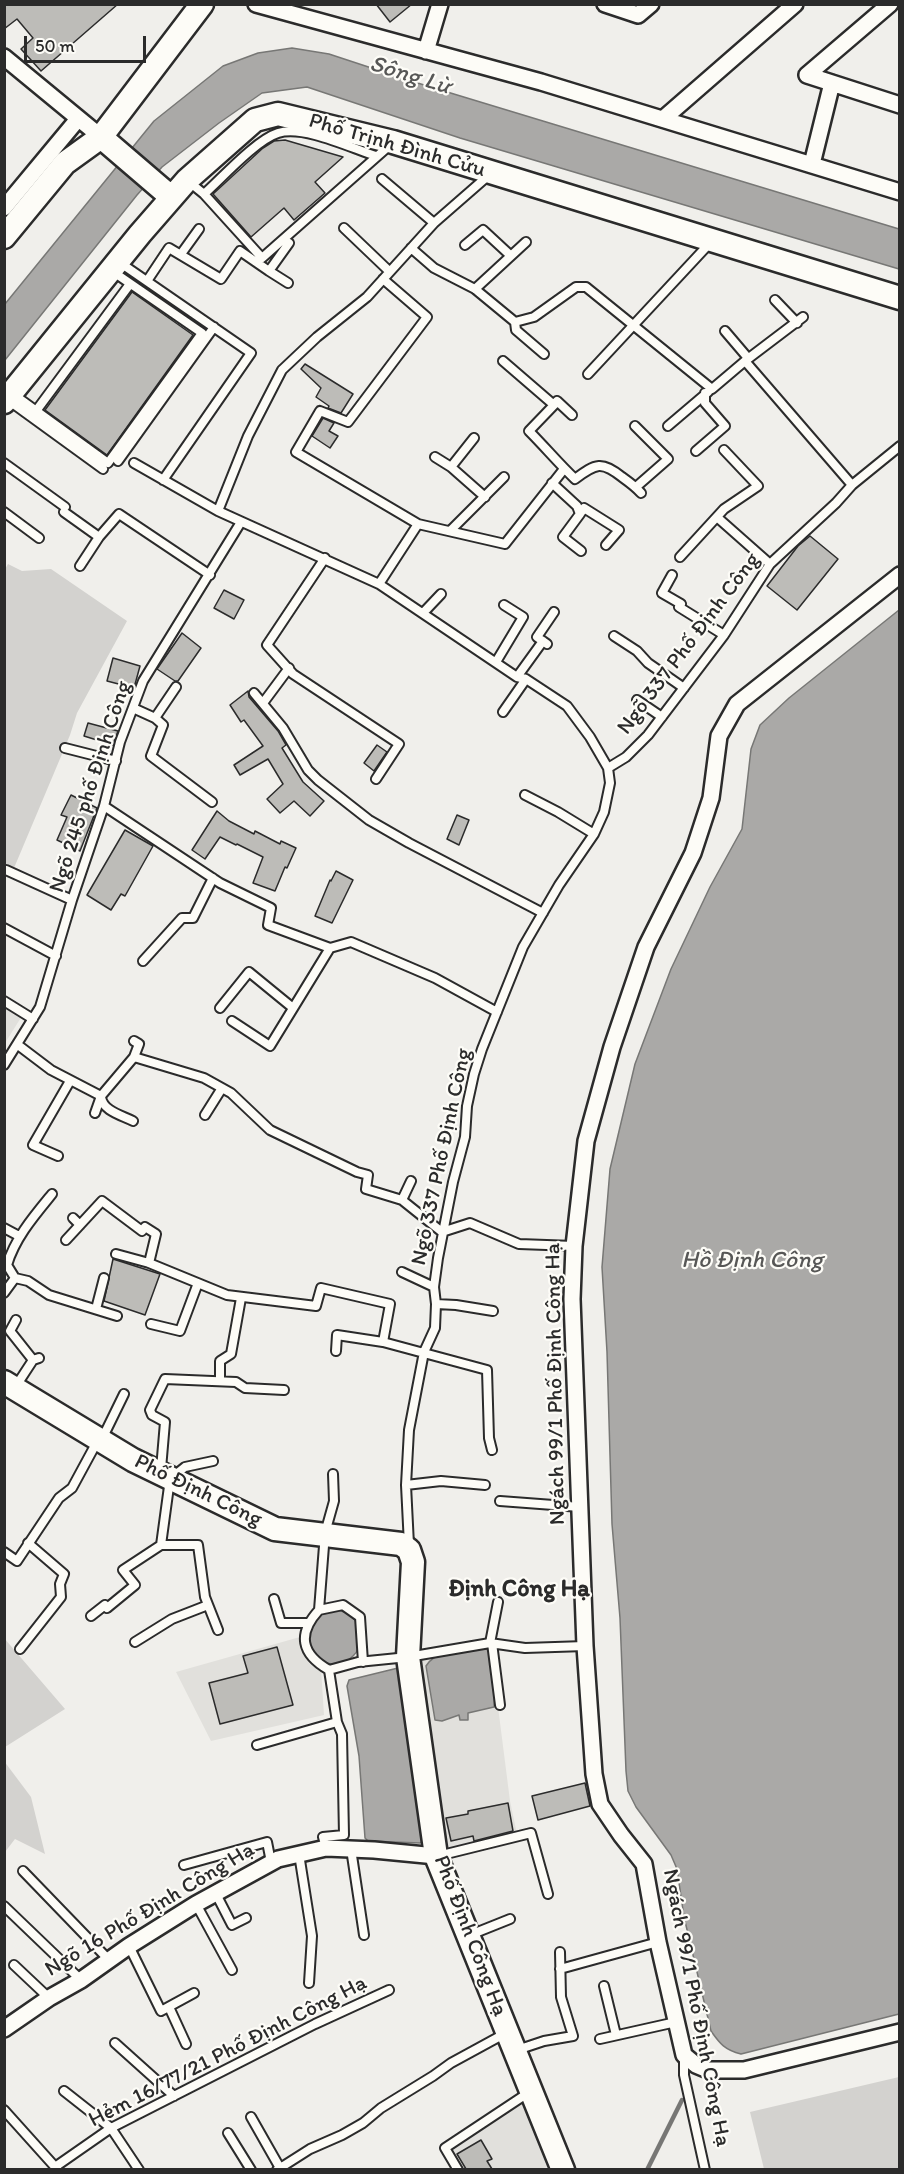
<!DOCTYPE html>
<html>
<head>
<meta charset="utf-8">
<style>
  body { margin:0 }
  #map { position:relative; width:904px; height:2174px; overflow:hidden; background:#f0efeb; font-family:Itim,sans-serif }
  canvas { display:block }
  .frame { position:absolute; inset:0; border:6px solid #2b2b2b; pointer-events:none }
  .scale { position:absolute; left:24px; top:36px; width:122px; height:27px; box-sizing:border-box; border:3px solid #2b2b2b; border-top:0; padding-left:8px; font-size:18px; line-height:21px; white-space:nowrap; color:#2b2b2b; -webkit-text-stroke:4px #fdfcf7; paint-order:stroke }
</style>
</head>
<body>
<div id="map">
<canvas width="904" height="2174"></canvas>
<div class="frame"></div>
<div class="scale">50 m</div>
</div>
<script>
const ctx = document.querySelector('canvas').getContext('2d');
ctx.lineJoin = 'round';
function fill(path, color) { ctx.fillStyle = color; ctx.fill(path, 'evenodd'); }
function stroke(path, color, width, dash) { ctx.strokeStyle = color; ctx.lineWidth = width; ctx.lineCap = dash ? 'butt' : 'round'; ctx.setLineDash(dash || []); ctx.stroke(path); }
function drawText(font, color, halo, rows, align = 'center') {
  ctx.font = font + ' Itim,sans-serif'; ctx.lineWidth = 4.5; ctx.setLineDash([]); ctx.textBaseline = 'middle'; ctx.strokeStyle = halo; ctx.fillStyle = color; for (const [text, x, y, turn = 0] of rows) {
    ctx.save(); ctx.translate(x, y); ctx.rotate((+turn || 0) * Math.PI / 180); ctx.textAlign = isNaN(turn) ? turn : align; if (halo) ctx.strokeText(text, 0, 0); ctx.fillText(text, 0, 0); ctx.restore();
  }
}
const built = new Path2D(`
  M5,1006L22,1016L5,1043Z
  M300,1637L306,1654L312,1663L321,1669L324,1715L211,1741L176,1672Z
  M490,1644L510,1801L517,1834L441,1850L413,1658Z
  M521,2097L557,2165L534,2170L454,2169L444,2152Z`);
const green = new Path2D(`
  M8,564L22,571L51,569L127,621L77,713L70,735L14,868L4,863V571Z
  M4,1638L65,1709L5,1747H4Z
  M4,1761L31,1797L45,1854L15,1839L5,1852Z
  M899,2077V2169H764L750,2112Z`);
const water = new Path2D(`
  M292,48L329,54L411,81L899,229V269L460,138L307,87L262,93L219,123L162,167L137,195L5,360V304L154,121L223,66L258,53Z
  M899,610V2014L741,2054C725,2050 720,2044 711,2031L684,1917L677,1869L671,1855L636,1807L628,1791L626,1771L620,1618L612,1524L607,1352L602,1267L610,1169L635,1064L671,969L710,887L742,829L751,749L760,725L789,698Z
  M307 1637a27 27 0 1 1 54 0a27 27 0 1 1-54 0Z
  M483,1648L487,1649L489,1652L495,1690L494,1707L468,1713V1720H460L459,1715L442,1721L435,1720L426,1666C437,1648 465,1650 483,1648Z
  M398,1668L402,1670L424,1840L420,1843L368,1841L365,1838L359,1756L347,1686L349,1680Z`);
const stream = new Path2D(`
  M647,2170L682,2100`);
const building = new Path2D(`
  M4,4H118L41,71L21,49L33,38L17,19L4,29Z
  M376,4H412L390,22Z
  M285,140L343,157L315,182L325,193L294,220L284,208L251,237L213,194L263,148L274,141Z
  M132,292L193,335L107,455L45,410Z
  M305,364L353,394L341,413L328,408L329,406L316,397L321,388L301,369Z
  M323,418L334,423L329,431L338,436L330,448L312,436Z
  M810,536L838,559L797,610L767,586L798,546Z
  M224,590L244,600L234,619L214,608Z
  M182,633L201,648L178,681H175L157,669Z
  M113,658L140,666L134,688L107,681Z
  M248,691L249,697L278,731L286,745L282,748L303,782L324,801L310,816L294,801L280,813L267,799L283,784L268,759L240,775L234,765L263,746L244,720L241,722L230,705Z
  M88,723L118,731L113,745L84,736Z
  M377,745L387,752L374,771L364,763Z
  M71,795L97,808L80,851L57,840L67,817L61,815Z
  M217,811L229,821L254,834L255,831L280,844L281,841L296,848L287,868L285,867L275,891L253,883L263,857L237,844L236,845L220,837L205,859L192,850Z
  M457,815L469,820L459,845L447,839Z
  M125,830L153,846L125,896L121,894L111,910L87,895Z
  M336,871L353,880L332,923L315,916L330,880L331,881Z
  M113,1259L160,1274L145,1315L104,1301Z
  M277,1647L293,1705L220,1724L209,1683L248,1673L243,1656Z
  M585,1783L590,1806L538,1820L532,1796Z
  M508,1803L513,1831L474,1841L473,1836L451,1841L446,1818L468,1814V1811Z
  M481,2140L492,2159L487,2161L492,2169H466L457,2154Z`);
const lane = new Path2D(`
  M382,179L434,223
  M188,181L204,194C222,178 256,140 278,133C304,125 351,148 376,156
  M204,194L262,258L390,145
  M344,228L389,271
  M465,245L483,230L510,255
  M411,248L434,268L475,289L515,322L534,317L576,287H586L712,389L745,361L852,485
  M181,254L199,229
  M119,262L251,353L163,480
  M269,271L288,283
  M383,279L427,317L348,422L320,411L296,452L418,524L505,544L564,469
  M147,281L169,248L221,279L240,251L269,271L289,243
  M475,289L526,242
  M775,300L797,323
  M515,322L516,330L544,354
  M725,331L748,358
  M503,361L554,405L529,431C545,447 559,464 575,479C596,463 602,461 622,477C629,482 636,487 641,493
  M745,361L803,317
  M588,374L709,244
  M13,394L108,463L202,333L112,271
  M8,400L103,469
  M554,405L557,401L572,415
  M36,411L130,284
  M635,426L668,459L636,487
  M668,426L708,392
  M696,451L725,426L705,403V393
  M435,457L451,467L485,497
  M118,461L214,327
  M4,463L65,507
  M134,463L218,511L379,584L517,677L526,679L567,706L590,737L608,768
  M451,467L474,438
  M552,483L577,506L580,514L563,537L581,551
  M218,511L248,436L282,370L317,337L367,297L434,223L489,175
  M4,512L39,538
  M64,512L99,537
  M580,514L584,508L619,530L606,545
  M718,518L770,564
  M450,531L504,477
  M680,557L724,509L758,486L724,450
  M325,558L267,645L293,674L399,744L376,779
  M80,566L99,537L119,514L210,575
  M672,575L662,593L681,604L679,607L724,635
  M379,584L418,524
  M423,613L441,594
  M614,636L637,651L648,663L684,688
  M547,644L537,637L554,612
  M496,662L523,617L504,605
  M517,677L543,641
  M254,693L283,728L308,770L318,780L369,820L409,843L543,913
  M637,700L662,717
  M263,703L289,668
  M133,708L155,718L163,725L151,756L212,802
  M503,712L526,679
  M155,718L176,687
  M65,748L116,761
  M525,795L558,812L594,834
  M104,806L220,883L271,908L268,925L330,948L351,942L435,978L497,1012
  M6,870L72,900
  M4,928L56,956
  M143,961L182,918H193L213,878
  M4,1001L33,1019
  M220,1008L249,972L293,1008
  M232,1021L270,1046L330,948
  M18,1045L51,1070L101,1096
  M134,1057L204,1078L231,1093L270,1130L357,1172L368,1175L366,1189L402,1200L442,1232L470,1223L519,1244L574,1246
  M4,1065L40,1007L72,900L104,806L120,742L143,681L241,522
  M101,1097C103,1111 121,1115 133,1121
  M95,1113L101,1096L134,1057L139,1044L134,1041
  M205,1115L222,1088
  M58,1156L33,1145L70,1081
  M402,1200L411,1181
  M73,1218L80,1225
  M4,1228L19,1236
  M66,1240L102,1201L142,1231L145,1227L156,1234L149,1263
  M116,1254L149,1263L227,1295L316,1306L321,1288L390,1304L383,1342
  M402,1272L434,1287
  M15,1278L28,1281L49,1295L117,1316
  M4,1293L15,1278L7,1265C15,1238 34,1216 52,1194
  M436,1304L456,1305L493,1311
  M96,1309L104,1278
  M16,1320L10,1331L33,1360
  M151,1324L180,1331L198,1283
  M336,1351L337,1335L383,1342L487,1370L489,1438L492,1450
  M220,1381V1361L231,1354L241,1298
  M16,1386L33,1360L39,1358
  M102,1439L124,1394
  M161,1469L165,1422L152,1415L150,1410L165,1379L236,1382L245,1388L284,1390
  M406,1485L441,1481L485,1485
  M500,1501L580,1507
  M161,1545H198L205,1597L218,1630
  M409,1545L406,1485L409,1430L424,1352L435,1328L436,1304L434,1287L438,1258L453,1182L465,1137L467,1106L474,1074L482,1049L523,947L559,885L594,834L604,812L610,783L608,768L626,757L648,735L724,635L770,564L836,503L852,485L900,446
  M4,1552L17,1561L59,1498L72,1488L98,1440
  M274,1599L281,1623H308
  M319,1610L325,1533L334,1501L333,1474
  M91,1616L105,1605L107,1608L135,1585L123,1570L161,1545L170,1479L185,1467L213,1461
  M135,1642L172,1619L208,1605
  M490,1643L498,1602
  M492,1643L500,1705
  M20,1649L61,1597L60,1584L64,1574L28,1543
  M329,1670C301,1654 297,1634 319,1610L343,1605L360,1617L363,1662
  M257,1745L337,1722
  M326,1848L323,1837L344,1835L342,1734L337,1722L329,1670L358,1662L408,1657L490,1643L525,1648L585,1646
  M351,1849L364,1935
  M299,1854L312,1936L309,1983
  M438,1856L531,1833L548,1894
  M184,1865L267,1842L271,1862
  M23,1871L109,1960
  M215,1892L232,1925L246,1918
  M196,1904L232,1970
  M4,1906L81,1980
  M470,1935L510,1919
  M129,1946L161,2011L194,1993
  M14,1965L49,1998
  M560,1969L658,1942
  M604,1986L616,2035
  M169,2007L186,2044
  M600,2039L676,2022
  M115,2043L174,2096
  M517,2050L544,2041L573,2036L561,1997L560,1952
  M684,2056V2075L705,2170
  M64,2091L111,2128L139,2170
  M4,2110L57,2169
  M251,2117L280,2168
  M228,2133L251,2170
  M55,2167L111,2128L315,2024L389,1990
  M277,2170L310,2149L342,2135L363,2123L381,2108L433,2076L451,2063L506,2033
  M458,2170L445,2148L528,2093`);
const street = new Path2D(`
  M256,4L541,82L900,192
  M605,4L638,15L651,4
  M426,51L440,4
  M4,57L101,137
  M807,75L890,4
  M807,75L900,105
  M663,119L795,4
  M812,164L832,83
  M4,208L78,119
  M900,575L737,704L719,736L711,798L693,853L646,947L612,1047L586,1141L574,1246L572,1299L585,1646L594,1774L600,1804L621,1835L644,1864L658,1942L684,2055L696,2065L708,2070H744L900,2032
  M4,2029L49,1998L81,1980L129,1946L196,1904L278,1859L326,1848L374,1850L436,1856`);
const secondary = new Path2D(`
  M101,137L171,197
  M4,237L65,163L101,137L202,4
  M4,402L140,234L187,180L255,120L278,114L393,142L900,298
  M4,1382L133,1460L275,1529L401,1544L409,1550L413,1562L408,1657L436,1856L563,2170`);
const streetNames = [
  ["Phố Trịnh Đình Cửu",397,146,16],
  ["Ngõ 337 Phố Định Công",689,644,-53],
  ["Ngõ 245 phố Định Công",91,787,-72],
  ["Ngõ 337 Phố Định Công",442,1157,-78],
  ["Ngách 99/1 Phố Định Công Hạ",556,1384,-91],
  ["Phố Định Công",198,1491,26],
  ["Ngõ 16 Phố Định Công Hạ",150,1910,-31],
  ["Phố Định Công Hạ",470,1936,69],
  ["Ngách 99/1 Phố Định Công Hạ",696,2008,79],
  ["Hẻm 16/77/21 Phố Định Công Hạ",228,2052,-27]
];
const waterNames = [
  ["Sông Lừ",410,76,17],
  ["Hồ Định Công",752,1261]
];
const neighbourhoodNames = [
  ["Định Công Hạ",519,1590]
];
fill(built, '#e1e0dc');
fill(green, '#d3d2cf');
fill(water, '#aaa9a7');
stroke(water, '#777775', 1.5);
stroke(stream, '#777775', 4.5);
fill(building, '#bdbcb8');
stroke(building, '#2b2b2b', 1.5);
stroke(lane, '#2b2b2b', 12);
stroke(street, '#2b2b2b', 20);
stroke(secondary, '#2b2b2b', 27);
stroke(lane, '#fdfcf7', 8);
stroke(street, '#fdfcf7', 15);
stroke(secondary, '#fdfcf7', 22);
drawText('22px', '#2b2b2b', '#fdfcf7', streetNames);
drawText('italic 24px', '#575756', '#fdfcf7', waterNames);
drawText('bold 24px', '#2b2b2b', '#fdfcf7', neighbourhoodNames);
</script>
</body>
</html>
